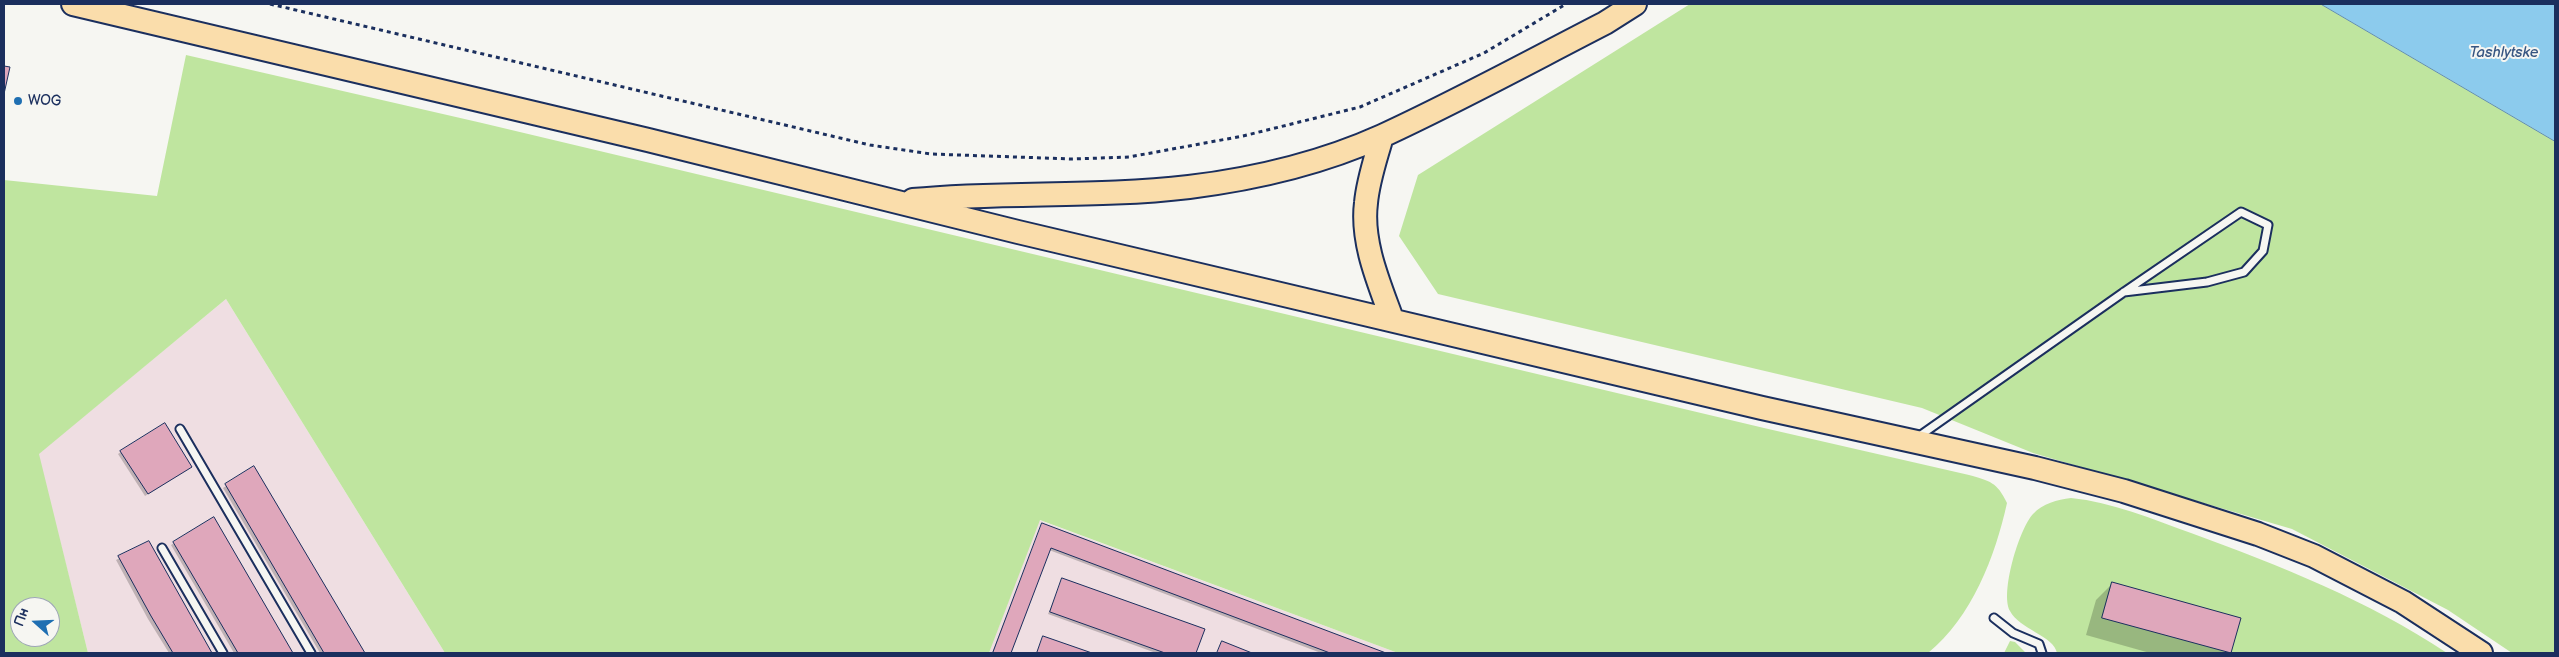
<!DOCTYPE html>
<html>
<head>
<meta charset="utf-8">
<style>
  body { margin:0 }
  #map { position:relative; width:2559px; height:657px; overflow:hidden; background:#f6f6f2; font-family:"Balsamiq Sans",sans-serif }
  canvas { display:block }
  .frame { position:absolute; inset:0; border:5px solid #1b2f5e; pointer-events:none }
  .north { position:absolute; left:10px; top:597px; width:50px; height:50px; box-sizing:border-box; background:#f6f6f2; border:1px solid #9ea6b7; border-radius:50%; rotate:290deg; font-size:14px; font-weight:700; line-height:20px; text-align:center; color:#1b2f5e }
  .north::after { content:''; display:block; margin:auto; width:18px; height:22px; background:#1f6fb2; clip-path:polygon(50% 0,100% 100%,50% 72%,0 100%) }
</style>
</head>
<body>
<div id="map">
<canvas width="2559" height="657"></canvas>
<div class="frame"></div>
<div class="north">Пн</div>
</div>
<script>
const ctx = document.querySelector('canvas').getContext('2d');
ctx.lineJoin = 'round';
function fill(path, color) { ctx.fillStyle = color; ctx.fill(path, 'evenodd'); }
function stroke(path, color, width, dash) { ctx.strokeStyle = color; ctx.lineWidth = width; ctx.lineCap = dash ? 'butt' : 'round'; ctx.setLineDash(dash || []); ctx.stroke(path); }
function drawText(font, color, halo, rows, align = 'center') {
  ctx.font = font + ' "Balsamiq Sans",sans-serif'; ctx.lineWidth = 4; ctx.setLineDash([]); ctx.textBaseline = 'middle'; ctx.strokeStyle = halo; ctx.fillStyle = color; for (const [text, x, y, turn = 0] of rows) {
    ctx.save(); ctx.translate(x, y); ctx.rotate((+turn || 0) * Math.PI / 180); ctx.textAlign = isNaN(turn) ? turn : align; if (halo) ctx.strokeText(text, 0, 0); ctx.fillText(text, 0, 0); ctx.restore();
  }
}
const built = new Path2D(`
  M226,299L445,653H88L38,454Z
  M1039,520L1398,653H989Z`);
const green = new Path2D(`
  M1690,4H2321L2555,141V653H2512L2448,610L2292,529L2033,453L1922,408L1438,294L1399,236L1418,175Z
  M186,55L482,123L1764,428L1969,475C1990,481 1997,482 2007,503C1995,557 1972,617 1928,653H1398L1040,520L989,653H445L226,299L39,454L88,653H4V180L157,196ZM20,607H50V637H20Z
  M2071,498C2112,502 2152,519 2191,533C2281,566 2367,600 2447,653H2057C2054,636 2019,629 2010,611C2000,593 2019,529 2033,514C2043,503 2057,500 2071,498Z
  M2010,641L2015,642L2026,653H2004Z`);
const water = new Path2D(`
  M2321,4H2555V141Z`);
const shadow = new Path2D(`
  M121,452L188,469L145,496L118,454Z
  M254,468L364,653H320L223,488Z
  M213,519L291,653H234L171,545Z
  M1042,525L1382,653H1321L1049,550L1010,653H992Z
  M148,543L211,653H169L148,619L116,560Z
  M1063,580L1203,630L1195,653H1156L1048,614Z
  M2113,583L2239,619L2230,653H2150L2086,635L2096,600Z
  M1044,637L1088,653H1036Z`);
const building = new Path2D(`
  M4,66L10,67L4,94Z
  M165,423L192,467L148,494L120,451Z
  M254,466L365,653H324L225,484Z
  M214,517L293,653H238L173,542Z
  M1042,523L1386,653H1330L1051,548L1011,653H993Z
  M149,541L212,653H173L151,616L118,556Z
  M1062,578L1205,629L1196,653H1165L1050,612Z
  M2112,582L2241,618L2231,653L2102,618Z
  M1043,636L1092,653H1037Z
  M1222,641L1252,653H1217Z`);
const path = new Path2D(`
  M270,4L870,145L931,154L1072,159L1129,157L1243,136L1360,107L1484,53L1566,4`);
const service = new Path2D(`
  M180,429L311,653
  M1918,437L2124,292L2241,212L2268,225L2263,251L2244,272L2207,282L2124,292
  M162,548L223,653
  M1994,618L2013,633L2039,644L2042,653`);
const primary = new Path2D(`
  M73,4L648,140L1018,232L1762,408L2035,468L2124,491L2258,534L2314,556L2403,602L2481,653
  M1382,136C1376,158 1368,180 1366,203C1361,242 1379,283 1392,319
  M913,200C1005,191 1097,198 1189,187C1254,179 1322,163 1382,136C1458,101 1531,61 1605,23L1635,4`);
const markers = [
  [18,101,5,"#1f6fb2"]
];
const poiNames = [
  ["WOG",28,101]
];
const waterNames = [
  ["Tashlytske",2504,53]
];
fill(built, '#efdee2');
fill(green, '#bfe59f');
fill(water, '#8ccbed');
stroke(water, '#5f8db4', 1);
fill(shadow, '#0003');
fill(building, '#dfa7bb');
stroke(building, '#1b2f5e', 1);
stroke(service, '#1b2f5e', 11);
stroke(primary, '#1b2f5e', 26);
stroke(path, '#1b2f5e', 3, [4, 4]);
stroke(service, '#f6f6f2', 7);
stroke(primary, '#faddab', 22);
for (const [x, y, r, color] of markers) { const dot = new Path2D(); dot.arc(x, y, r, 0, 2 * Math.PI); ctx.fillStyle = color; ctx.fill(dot); stroke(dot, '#f6f6f2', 2); }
drawText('14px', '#1b2f5e', '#f6f6f2', poiNames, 'left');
drawText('italic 15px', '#375682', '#f6f6f2', waterNames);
</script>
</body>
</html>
